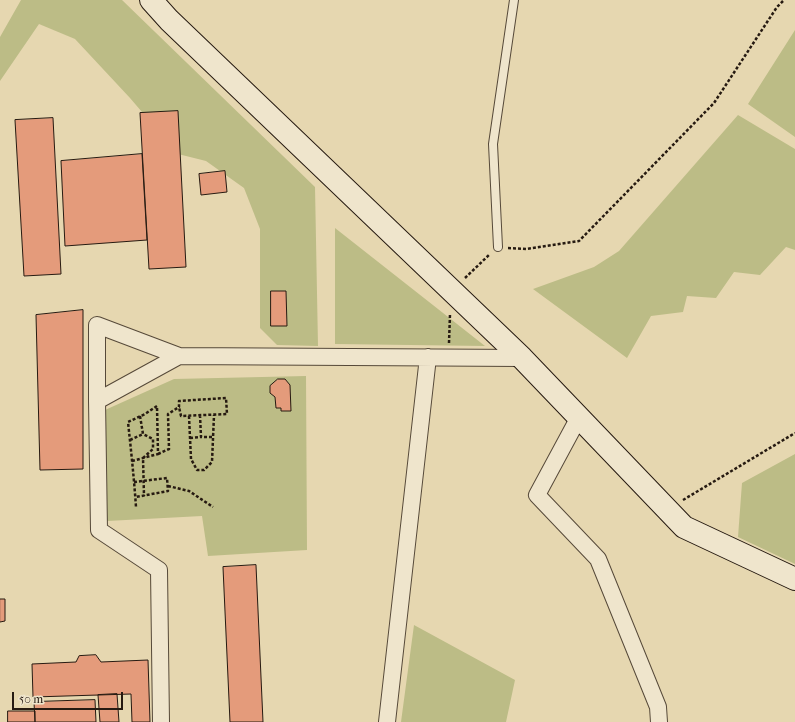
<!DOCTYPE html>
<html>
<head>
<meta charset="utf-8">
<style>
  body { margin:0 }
  #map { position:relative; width:795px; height:722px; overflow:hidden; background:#e6d7b0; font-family:"IM FELL French Canon",serif }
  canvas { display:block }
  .scale { position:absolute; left:12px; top:692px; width:111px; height:18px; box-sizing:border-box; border:2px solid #261a11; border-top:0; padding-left:5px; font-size:12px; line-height:14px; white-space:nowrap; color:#261a11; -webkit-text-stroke:3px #efe5cc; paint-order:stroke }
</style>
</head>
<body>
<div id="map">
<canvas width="795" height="722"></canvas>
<div class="scale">50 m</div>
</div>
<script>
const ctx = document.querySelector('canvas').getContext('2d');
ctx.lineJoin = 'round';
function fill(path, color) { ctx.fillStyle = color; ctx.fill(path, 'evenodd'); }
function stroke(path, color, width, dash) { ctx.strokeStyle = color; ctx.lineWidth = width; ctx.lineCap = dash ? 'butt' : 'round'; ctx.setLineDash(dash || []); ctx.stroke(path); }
const green = new Path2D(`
  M21,0H122L315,187L318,346L277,345L260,328V229L244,188L206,161L178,154L130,98L75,39L39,24L0,81V37Z
  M795,30V137L748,104Z
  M738,115L795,149V250L786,247L760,275L734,272L716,298L687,296L683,312L651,316L627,358L533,289L594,267L619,251Z
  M335,228L485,346L335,344Z
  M306,376L307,550L208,556L202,516L107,521L105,410L174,379Z
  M795,454V564L738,537L742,483Z
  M414,625L515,680L506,722H401Z`);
const building = new Path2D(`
  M178,111L186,267L149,269L140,113Z
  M53,118L61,274L24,276L15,120Z
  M142,154L147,240L65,246L61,161Z
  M225,171L227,192L201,195L199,174Z
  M271,291H286L287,326H271Z
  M83,310V469L40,470L36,315Z
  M278,379H285L290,385L291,411H281V408H276L275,397L270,393V386Z
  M256,565L263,722H230L223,567Z
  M0,599H5V621L0,622Z
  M96,655L101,662L148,660L150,722H132L131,694L33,697L32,664L76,662L79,656Z
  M117,694L119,722H100L98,695Z
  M95,700L96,722H35L34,702Z
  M8,711H35V722H8Z`);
const path = new Path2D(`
  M508,248L526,249L579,241L714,103L777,7L784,0
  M465,278L490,254
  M449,343L450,314
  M200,415L201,437H213
  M140,416L143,434L153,439V449L143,458L144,496
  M189,416L191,459L197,470H204L212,462L214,415
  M190,438L201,437
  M130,440L143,434
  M158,454L169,449L168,414L179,407V401L226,398L227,414L181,416L179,407
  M132,461L158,454L157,406L145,414L128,422C131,450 134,478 136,507
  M134,482L167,478L168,491L136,497
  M168,486L189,491L213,507
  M683,500L795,433`);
const lane = new Path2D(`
  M498,247L493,144L514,0`);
const street = new Path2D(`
  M97,401V325L179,356L522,358
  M579,417L537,495L598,559L658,707L659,722
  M161,722L159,570L99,530L97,401L179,356
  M387,722L428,357`);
const secondary = new Path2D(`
  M151,0L169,20L522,358L684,527L795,579`);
fill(green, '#bcbc86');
fill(building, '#e49b7b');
stroke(building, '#261a11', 1);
stroke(lane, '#564939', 10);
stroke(street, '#564939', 18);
stroke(secondary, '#261a11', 24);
stroke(path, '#261a11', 2.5, [3, 2]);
stroke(lane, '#efe5cc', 8);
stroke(street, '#efe5cc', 16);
stroke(secondary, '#efe5cc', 22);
</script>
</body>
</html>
